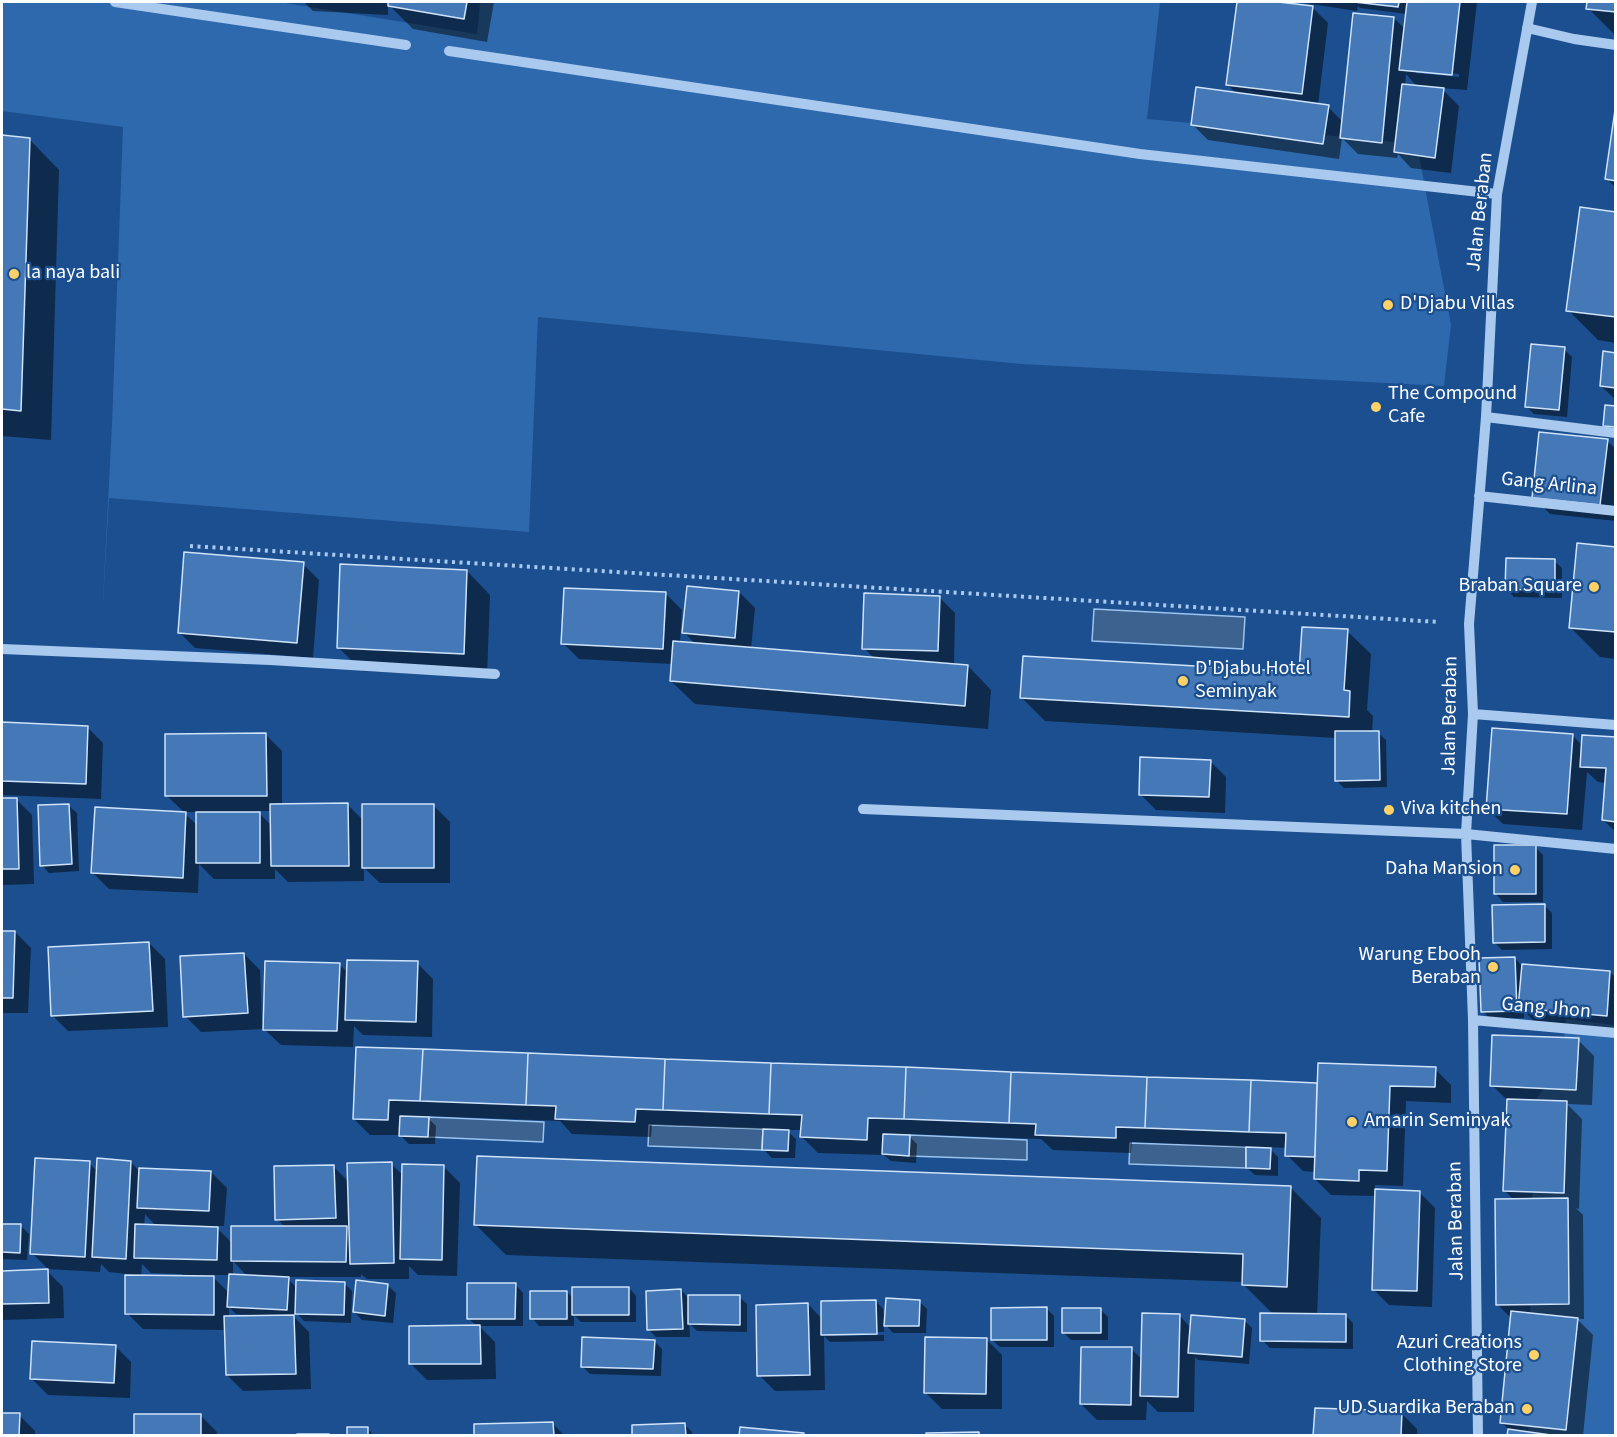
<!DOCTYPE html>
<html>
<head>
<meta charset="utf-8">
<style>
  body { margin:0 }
  #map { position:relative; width:1617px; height:1437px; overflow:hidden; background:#1b4f8f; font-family:"Source Sans 3",sans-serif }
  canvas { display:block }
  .frame { position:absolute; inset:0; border:3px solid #fff; pointer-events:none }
</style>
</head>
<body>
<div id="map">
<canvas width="1617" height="1437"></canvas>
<div class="frame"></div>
</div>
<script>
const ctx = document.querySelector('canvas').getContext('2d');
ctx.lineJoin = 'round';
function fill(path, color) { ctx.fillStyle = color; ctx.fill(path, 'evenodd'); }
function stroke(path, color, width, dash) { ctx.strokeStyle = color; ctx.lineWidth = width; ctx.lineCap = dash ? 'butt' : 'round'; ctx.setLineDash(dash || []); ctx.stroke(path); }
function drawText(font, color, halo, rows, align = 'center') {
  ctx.font = font + ' "Source Sans 3",sans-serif'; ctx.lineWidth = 4.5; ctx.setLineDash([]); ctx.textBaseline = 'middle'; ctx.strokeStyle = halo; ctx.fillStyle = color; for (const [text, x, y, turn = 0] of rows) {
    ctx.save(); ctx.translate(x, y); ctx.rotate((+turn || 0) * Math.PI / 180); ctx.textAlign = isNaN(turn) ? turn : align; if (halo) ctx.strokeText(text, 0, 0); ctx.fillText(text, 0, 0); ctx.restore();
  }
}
const green = new Path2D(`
  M2,2H279L477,34L480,2H1160L1147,119L1379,140L1417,145L1451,325L1444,386L1021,364L538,317L529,532L109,498L101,639L112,424L123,127L2,111Z
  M1566,1019L1615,1025V1435L1528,1436L1534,1102L1561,1066Z`);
const water = new Path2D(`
  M1094,609L1245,617L1243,649L1092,641Z
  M429,1117L544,1122L543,1142L428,1137Z
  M649,1125L763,1129L762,1150L648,1146Z
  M910,1135L1027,1140V1160L909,1156Z
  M1130,1143L1246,1147V1168L1129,1164Z`);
const shadow = new Path2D(`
  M304,2H494L487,42L413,29L388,4V15L313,11Z
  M1238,2H1266L1312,7L1328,23L1318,105L1328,107L1343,122L1394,18L1405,29L1407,14L1360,8L1358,6L1357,11L1298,2H1477L1467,90L1441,88L1459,106L1451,173L1411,168L1398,154L1397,158L1358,154L1342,138L1339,159L1208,140L1192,124L1237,94L1228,85ZM1416,70L1459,74V77L1416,73ZM1406,74L1413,82L1418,87L1405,85Z
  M1589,2H1616V36L1588,8Z
  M1616,114V188L1607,179Z
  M2,137L29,139L59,170L51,440L2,436Z
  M1616,213V343L1598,340L1568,310Z
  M1564,349L1572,357L1567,417L1534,414L1527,407Z
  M1616,354V400L1601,386Z
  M1607,441L1616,449V521L1550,514L1534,498Z
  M1616,548V659L1600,657L1570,627Z
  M1554,561L1562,568V598L1514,597L1507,589Z
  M303,564L319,580L313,658L195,648L179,632Z
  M467,571L490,595L487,677L362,671L338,647Z
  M739,592L755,608L751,649L875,659L864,648L939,597L955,613L954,665L968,666L991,690L988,729L695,704L671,681L672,664L579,659L563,643L666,594L682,610L680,643L695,644L684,632Z
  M1347,631L1371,654L1367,710L1373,716L1372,733H1378L1386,740L1387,787L1344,788L1336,780V738L1045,721L1022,698L1300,673Z
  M2,724L87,727L103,743L101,799L2,795Z
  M266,735L282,751V806L348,805L364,821L434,806L450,822V883H380L364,868V881L288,882L275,869V879H214L199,864L198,893L109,889L93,873L185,813L167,796ZM257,811H272V826ZM183,812H198V826Z
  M1573,736L1583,746L1616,739V832L1603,820L1606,783L1598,782L1587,772L1582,830L1503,824L1487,808Z
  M1210,761L1226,777L1225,813L1156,810L1140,794Z
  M16,799L32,815L34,884L2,885V800Z
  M69,806L77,813L79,871L49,873L42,865Z
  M1535,847L1543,855V902H1503L1496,894Z
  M1544,905L1552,913V949L1502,950L1494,942Z
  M2,932H15L31,948L28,1013H2Z
  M149,943L165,959L168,1027L68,1031L52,1015Z
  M244,954L260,970L262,1021L339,964L348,973L417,963L433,979L432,1037L363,1035L354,1026L353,1047L281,1045L264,1029L201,1032L185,1016Z
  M1515,958L1521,965L1610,972L1616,978V1030L1536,1023L1524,1011V1018L1490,1019L1483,1011Z
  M1578,1040L1594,1056L1592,1105L1567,1104L1582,1119L1579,1209L1576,1208L1583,1215L1584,1319H1577L1593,1335L1583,1436H1509V1430L1501,1422L1512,1319L1497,1304L1514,1200L1504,1190L1508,1101L1492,1085Z
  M357,1048L1318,1084L1435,1069L1451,1085V1103L1406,1101L1403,1186L1375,1185V1191L1419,1192L1435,1208L1432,1307L1389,1305L1373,1289L1376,1196L1331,1195L1315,1179L1316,1172L1303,1171L1287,1155V1148L1268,1147L1278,1157V1176L1255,1175L1247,1168L1248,1147L1132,1142L1131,1153L1053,1150L1041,1139L907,1134L917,1144L916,1163L891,1161L884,1155L818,1153L802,1137V1130H786L796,1139L795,1158H772L764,1150L765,1129L652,1125L651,1137L572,1134L560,1121L426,1116L436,1126L435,1144H409L400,1135H370L354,1119Z
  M131,1162L140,1172H211L227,1188L224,1226H215L232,1243L285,1227L277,1219L334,1167L349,1182L391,1164L404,1176L444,1167L460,1183L457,1276L418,1275L409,1266V1279H367L361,1274V1277H286L297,1288L344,1283L352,1291L351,1323L304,1321L295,1311L294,1317L309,1332L311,1389L243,1391L227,1375L226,1330L143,1329L127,1313V1274L109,1272L101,1264L100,1272L48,1269L32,1253L89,1163L98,1172ZM145,1214L157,1227L144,1226ZM233,1261L248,1277L233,1276ZM142,1264L151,1273L182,1274V1277H141ZM211,1275H230L229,1293ZM229,1307L236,1314L249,1315V1317L229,1318Z
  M1291,1188L1321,1218L1317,1315H1345L1353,1323V1349L1270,1348L1262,1340L1274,1315L1243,1284V1282L506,1255L476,1225Z
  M2,1225L21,1226L29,1234L27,1260L2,1259Z
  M47,1271L63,1287L64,1318L2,1320V1272Z
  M516,1285L523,1293V1326H479L495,1342L496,1379L427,1380L411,1364L477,1326L468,1318Z
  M388,1286L396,1293L393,1323L362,1320L354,1312Z
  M629,1288L636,1296V1322H581L574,1315V1326H539L532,1318L567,1292L574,1299Z
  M681,1290L690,1300L739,1297L747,1304V1332L697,1331L689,1323L690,1337H656L649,1330Z
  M876,1301L883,1309L884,1317H886L919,1301L927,1309L926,1333H893L884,1323V1332L828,1333V1336L884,1335V1341L830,1342L824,1336L825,1390L775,1391L759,1375L808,1304L822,1319Z
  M1046,1308L1054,1316V1347H1000L992,1340Z
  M1100,1309L1108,1317V1340H1071L1064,1333Z
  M1179,1315L1191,1328L1244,1320L1252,1328L1249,1364L1198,1360L1195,1357L1194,1412H1158L1147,1401L1146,1420H1097L1081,1404L1131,1349L1143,1360Z
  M986,1339L1002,1355V1409H942L926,1393Z
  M654,1341L662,1349L661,1376L590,1374L582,1366Z
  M115,1346L131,1362L130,1398L48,1395L32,1379Z
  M1401,1413L1417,1429V1436H1315Z
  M2,1414L19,1415L35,1431V1436H2Z
  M201,1416L217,1432L216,1436H135Z
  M553,1424L565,1436H475Z
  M684,1424L692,1432V1436H634Z
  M368,1429L374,1436H349Z`);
const building = new Path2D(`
  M388,2H467L464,19L388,6Z
  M1237,2H1278L1313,6L1302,94L1226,85Z
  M1354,2H1399L1398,7Z
  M1407,2H1460L1452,75L1399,70Z
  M1587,2H1616V12L1586,9Z
  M1353,13L1394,17L1382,143L1340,138Z
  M1402,84L1444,88L1435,158L1394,152Z
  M1196,87L1329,105L1323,144L1191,125Z
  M1616,103V181L1605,179Z
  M2,135L30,138L21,411L2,409Z
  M1580,207L1616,212V317L1566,311Z
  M1531,344L1565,347L1559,410L1525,407Z
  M1603,351L1616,353V388L1600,386Z
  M1605,405L1616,406V427L1603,426Z
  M1539,432L1608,439L1600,505L1532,498Z
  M1577,543L1616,547V632L1569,628Z
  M184,552L304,562L297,643L178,633Z
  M1506,558L1555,559V591L1505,589Z
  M340,564L467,570L464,654L337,648Z
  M687,586L739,591L735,638L682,633Z
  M564,588L666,592L663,649L561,644Z
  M864,593L940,596L938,651L862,649Z
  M1302,627L1348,629L1344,690L1350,691L1349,717L1020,698L1023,656L1299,672Z
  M673,641L968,665L965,706L670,681Z
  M2,722L88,726L86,784L2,781Z
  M1492,728L1573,734L1567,814L1486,809Z
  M1335,731H1379L1380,780L1335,781Z
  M266,733L267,796H165V734Z
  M1582,735L1616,737V822L1602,820L1606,768L1580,767Z
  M1140,757L1211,760L1209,797L1139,795Z
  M2,798H17L19,869H2Z
  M348,803L349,866H271L270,804Z
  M69,804L72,864L40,866L38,805Z
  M362,804H434V868H362Z
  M95,807L186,812L183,878L91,873Z
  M196,812H260V863H196Z
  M1494,845H1536V894H1494Z
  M1545,904V942L1493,943L1492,905Z
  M2,931H15L13,998H2Z
  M149,942L153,1011L51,1016L48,947Z
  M244,953L248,1013L183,1017L180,956Z
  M1515,957L1517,1011L1481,1012L1479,958Z
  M347,960L418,961L416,1022L345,1020Z
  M265,961L340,963L337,1031L263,1030Z
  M1522,964L1610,971L1607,1016L1518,1008Z
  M1492,1035L1579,1038L1576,1090L1490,1086Z
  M356,1047L423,1049L420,1101L389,1100L388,1120L353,1119Z
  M423,1049L528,1053L526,1105L420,1101Z
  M528,1053L665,1059L663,1110L636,1109L635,1122L555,1119L556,1106L526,1105Z
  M665,1059L771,1063L769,1114L663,1110Z
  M771,1063L906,1067L904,1119L868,1118L867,1140L800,1137L802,1115L769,1114Z
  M1318,1063L1436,1067L1435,1087L1390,1086L1387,1171L1359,1170V1181L1314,1179Z
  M906,1067L1011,1072L1009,1123L904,1119Z
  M1011,1072L1147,1077L1145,1128L1116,1127V1138L1035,1135L1036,1124L1009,1123Z
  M1147,1077L1251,1080L1249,1132L1145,1128Z
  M1251,1080L1317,1083L1315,1157L1285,1156L1286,1133L1249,1132Z
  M1507,1099L1567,1101L1564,1193L1503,1191Z
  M400,1116L429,1117L428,1137L399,1136Z
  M763,1129L789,1130L788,1151L762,1150Z
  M883,1134L910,1135L909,1156L882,1154Z
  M1246,1147L1271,1148L1270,1169L1246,1168Z
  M477,1156L1291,1186L1287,1287L1242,1285L1243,1254L474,1225Z
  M35,1158L90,1161L85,1257L30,1254Z
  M97,1158L131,1161L126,1259L92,1257Z
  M392,1162L394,1263L350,1264L347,1163Z
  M402,1164L444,1165L442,1260L400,1259Z
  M334,1165L336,1218L275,1220L274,1166Z
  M139,1168L211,1171L209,1211L137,1208Z
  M1375,1189L1420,1191L1417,1291L1372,1290Z
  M1568,1198L1569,1304L1496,1305L1495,1199Z
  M2,1224H21L20,1253L2,1252Z
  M135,1224L218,1227L217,1260L134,1258Z
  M231,1226H347L346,1262L231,1261Z
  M48,1269L49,1303L2,1304V1271Z
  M229,1274L289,1277L287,1310L227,1307Z
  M125,1275L214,1276V1315L125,1314Z
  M296,1280L345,1282L344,1315L295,1314Z
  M356,1280L388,1284L385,1316L353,1312Z
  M467,1283H516L515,1319H467Z
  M572,1287H629V1315H572Z
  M681,1289L683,1329L647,1330L646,1291Z
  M530,1291H567V1319H530Z
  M688,1295H740V1325L688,1324Z
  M886,1298L920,1300L919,1326H884Z
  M876,1300L877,1334L821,1335V1301Z
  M808,1303L810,1375L757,1376L756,1305Z
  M1047,1307V1340H991V1308Z
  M1062,1308H1101V1333H1062Z
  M1511,1311L1578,1318L1566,1430L1500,1423Z
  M1142,1313L1180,1314L1178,1397L1140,1396Z
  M1260,1313L1346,1314V1342L1260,1341Z
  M294,1315L296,1374L226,1375L224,1316Z
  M1191,1315L1245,1319L1242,1357L1188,1353Z
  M480,1325L481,1364H409V1326Z
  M582,1337L655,1340L653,1369L581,1367Z
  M925,1337L987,1338L986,1394L924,1393Z
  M32,1341L116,1345L114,1383L30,1379Z
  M1081,1347H1132L1131,1405L1080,1404Z
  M1315,1408L1402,1411L1401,1436H1313Z
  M2,1413H20L19,1436H2Z
  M134,1414H201V1436H134Z
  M553,1422L554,1436H474V1424Z
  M685,1423L686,1436H632V1425Z
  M347,1427H368V1436H347Z
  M740,1427L804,1433L803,1436H739Z
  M1508,1429L1558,1436H1507Z
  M979,1432V1436H926V1433Z
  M297,1434H329V1436H297Z`);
const path = new Path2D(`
  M190,546L1439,622`);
const minor = new Path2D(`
  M115,2L406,45
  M1527,28L1574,39L1616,45
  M449,51L1140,154L1497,194
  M1486,417L1616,433
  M1479,496L1616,511
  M2,649L270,660L495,674
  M1473,714L1616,725
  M863,809L1466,834L1616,849
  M1473,1020L1616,1033
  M1478,1436L1473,1020L1466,834L1473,714L1469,624L1486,417L1497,194L1532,2`);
const markers = [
  [14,274,6,"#ffd166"],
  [1388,305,6,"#ffd166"],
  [1376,407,6,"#ffd166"],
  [1594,587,6,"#ffd166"],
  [1183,681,6,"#ffd166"],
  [1389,810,6,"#ffd166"],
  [1515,870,6,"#ffd166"],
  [1493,967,6,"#ffd166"],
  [1352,1122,6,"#ffd166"],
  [1534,1355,6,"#ffd166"],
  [1527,1409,6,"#ffd166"]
];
const streetNames = [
  ["Jalan Beraban",1481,212,-84],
  ["Gang Arlina",1549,485,6],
  ["Jalan Beraban",1451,716,-89],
  ["Gang Jhon",1546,1009,5],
  ["Jalan Beraban",1457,1221,-91]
];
const poiNames = [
  ["la naya bali",26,274],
  ["D'Djabu Villas",1400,305],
  ["The Compound",1388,395],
  ["Cafe",1388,418],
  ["Braban Square",1582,587,"right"],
  ["D'Djabu Hotel",1195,670],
  ["Seminyak",1195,693],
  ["Viva kitchen",1401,810],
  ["Daha Mansion",1503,870,"right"],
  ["Warung Ebooh",1481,956,"right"],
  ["Beraban",1481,979,"right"],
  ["Amarin Seminyak",1364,1122],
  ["Azuri Creations",1522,1344,"right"],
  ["Clothing Store",1522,1367,"right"],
  ["UD Suardika Beraban",1515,1409,"right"]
];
fill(green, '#2e69ad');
fill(water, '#3c6290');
stroke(water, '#9cc4f0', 1.5);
fill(shadow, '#0007');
fill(building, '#4478b7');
stroke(building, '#cfe3fa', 1.5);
stroke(path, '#a9c9ee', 4, [3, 4.5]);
stroke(minor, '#a9c9ee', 10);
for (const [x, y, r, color] of markers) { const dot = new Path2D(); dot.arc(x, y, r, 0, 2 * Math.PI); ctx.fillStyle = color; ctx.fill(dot); stroke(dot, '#1b4f8f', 2); }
drawText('20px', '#fff', '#1b4f8f', streetNames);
drawText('20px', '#fff', '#1b4f8f', poiNames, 'left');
</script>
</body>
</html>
